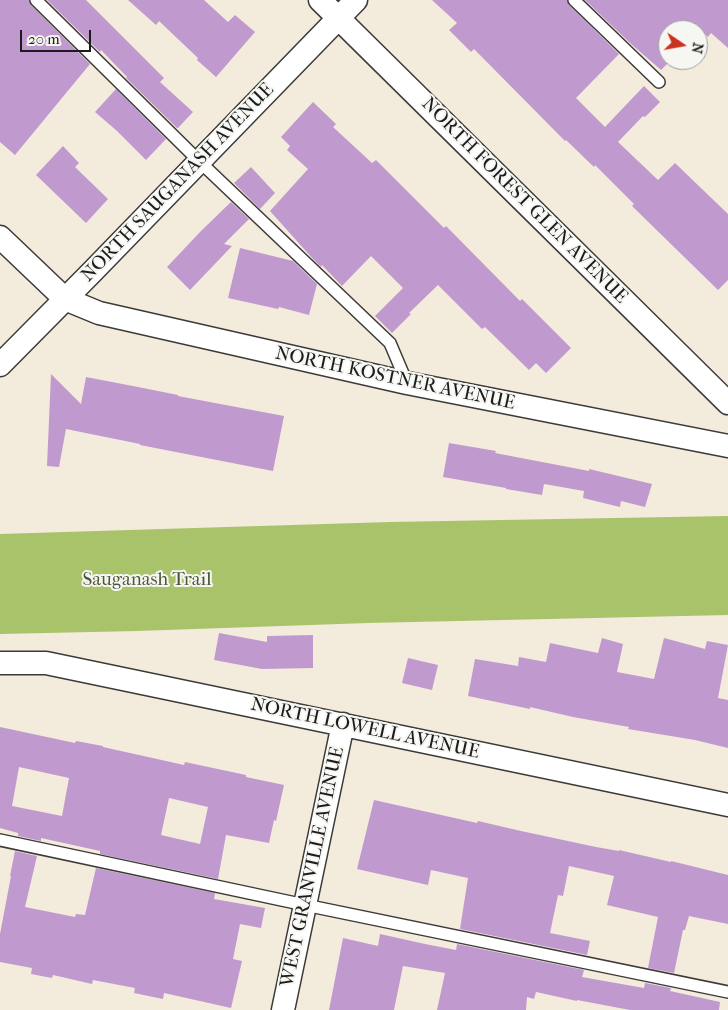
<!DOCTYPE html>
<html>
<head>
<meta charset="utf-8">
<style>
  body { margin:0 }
  #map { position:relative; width:728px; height:1010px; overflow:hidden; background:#f3ebdb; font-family:"IM FELL French Canon",serif }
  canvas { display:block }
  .north { position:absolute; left:658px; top:20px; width:50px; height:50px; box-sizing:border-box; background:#f6f6f2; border:1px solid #9f9f9c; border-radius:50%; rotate:102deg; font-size:14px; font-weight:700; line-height:20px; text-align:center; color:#1c1c1c }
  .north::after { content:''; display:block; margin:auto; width:18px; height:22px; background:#c8321e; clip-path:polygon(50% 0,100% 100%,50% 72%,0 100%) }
  .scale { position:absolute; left:20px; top:30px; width:71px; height:22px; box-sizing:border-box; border:2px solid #1c1c1c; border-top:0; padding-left:6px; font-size:15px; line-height:18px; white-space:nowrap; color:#1c1c1c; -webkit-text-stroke:4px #f6f6f2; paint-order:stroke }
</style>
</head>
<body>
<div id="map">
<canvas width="728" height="1010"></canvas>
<div class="north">N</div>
<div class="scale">20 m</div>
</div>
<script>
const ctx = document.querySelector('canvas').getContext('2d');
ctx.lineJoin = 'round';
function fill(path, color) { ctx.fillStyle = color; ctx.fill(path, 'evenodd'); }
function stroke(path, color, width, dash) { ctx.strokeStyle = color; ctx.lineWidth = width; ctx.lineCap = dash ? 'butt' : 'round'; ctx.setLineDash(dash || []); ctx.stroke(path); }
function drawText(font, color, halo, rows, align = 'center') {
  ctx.font = font + ' "IM FELL French Canon",serif'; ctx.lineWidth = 4; ctx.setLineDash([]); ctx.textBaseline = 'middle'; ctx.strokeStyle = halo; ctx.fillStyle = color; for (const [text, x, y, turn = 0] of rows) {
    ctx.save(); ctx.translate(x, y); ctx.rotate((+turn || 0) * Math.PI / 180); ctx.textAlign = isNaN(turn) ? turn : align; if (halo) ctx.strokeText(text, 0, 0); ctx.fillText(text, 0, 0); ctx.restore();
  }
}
const green = new Path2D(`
  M728,516V615L368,623L137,631L0,634V534L390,522Z`);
const building = new Path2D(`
  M0,0H29L31,5L90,64L15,155L0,142Z
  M47,0H86L164,78L160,82L193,112L178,128H177L126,78L127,77L101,50L100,52Z
  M128,0H204L228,22L235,15L255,32L216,77L197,60L198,58L159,21L156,25Z
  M432,0H567L569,5L619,54L576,98L605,127L644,86L660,102L645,117L643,116L618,142L658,180L675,163L728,214V280L718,290L632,206L634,204L595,165L594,167L566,140L565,141L474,49L471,52L449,30L457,23Z
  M585,0H728V48L711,33L708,37L701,31L698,33V30H668V60H671L661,70L630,43Z
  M116,89L166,139L146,160L117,131L95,112Z
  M313,102L336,124L333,127L372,163L376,160L444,228L446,226L520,301L522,299L571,348L546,373L536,363L529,370L485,327L482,329L438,285L409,313L411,314L392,333L375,316L403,288L371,256L342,286L322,265L321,267L313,259L270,211L308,169L287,150L290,146L281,137Z
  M63,146L79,163L75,167L108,199L86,223L36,175Z
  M251,167L275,193L260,209L234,183Z
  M231,202L249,219L224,244L232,246L190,290L167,267L201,231Z
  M240,248L293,261L317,284L309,315L279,307L278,309L228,298Z
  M51,374L81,404L86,377L138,387L178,395V396L284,416L273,471L140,445V444L66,429L59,467L47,466Z
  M449,443L496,451L495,453L589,471V469L652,484L645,507L621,501L620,507L583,498L584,491L544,484L542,495L506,489V488L443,477Z
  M219,633L267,642V636L313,635V668L262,669L214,660Z
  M602,638L623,644L617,672L654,679L664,638L705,649L707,641L728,645L718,698L728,700V748L695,740L628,729L629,727L573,717L530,707V709L468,696L475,659L518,666L519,657L546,662L550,643L598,653Z
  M408,658L438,665L432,690L402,683Z
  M0,727L75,743L76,741L103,746V747L184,765L185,762L246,775V777L284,785L276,821L274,820L269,843L226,835L218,879L100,854V851L41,838V841L18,836V833L0,828ZM19,767L69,778L62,816L12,806ZM169,798L208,807L200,844L161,835Z
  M374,800L477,823L478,821L521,831L596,847L619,851V850L671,862V861L728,875V924L689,916L685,930H683L674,973L648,968L658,917L607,905L614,876L569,866L563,896L558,895L550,933L590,941L587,955L460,929L468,878L431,870L428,885L357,869Z
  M15,851L37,856L25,907L75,917L76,914L85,915L96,868L215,893L214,899L265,908L261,928L240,924L233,959L242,961L231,1008L164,993L163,999L134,993L135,988L93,980L92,984L53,975L52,978L31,974L32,968L0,962V934L11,876H10Z
  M380,934L425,944L456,950L457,944L584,970L582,977L644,988L645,983L671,988L670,991L720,1002L719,1010H630L577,1000V1001L536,992L534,999L527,997L526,1010H437L445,973L403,966L394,1010H329L343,938L378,946Z`);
const lane = new Path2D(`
  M36,0L199,161L390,343L407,383
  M574,0L659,82
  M0,840L305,905L728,992`);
const street = new Path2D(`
  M320,0L728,403
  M0,237L65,299L99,313L407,383L728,446
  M0,365L92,272L356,0
  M0,663H46L728,805
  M283,1010L343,724`);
const streetNames = [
  ["NORTH SAUGANASH AVENUE",178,183,-46],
  ["NORTH FOREST GLEN AVENUE",524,201,45],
  ["NORTH KOSTNER AVENUE",395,379,12],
  ["NORTH LOWELL AVENUE",365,729,12],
  ["WEST GRANVILLE AVENUE",313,867,-78]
];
const parkNames = [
  ["Sauganash Trail",147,580]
];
fill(green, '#a8c369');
fill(building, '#c09acf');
stroke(lane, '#3c3b39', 14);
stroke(street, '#3c3b39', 25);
stroke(lane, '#fff', 11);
stroke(street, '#fff', 22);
drawText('19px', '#1c1c1c', '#f6f6f2', streetNames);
drawText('19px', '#4d5637', '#f6f6f2', parkNames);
</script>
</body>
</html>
